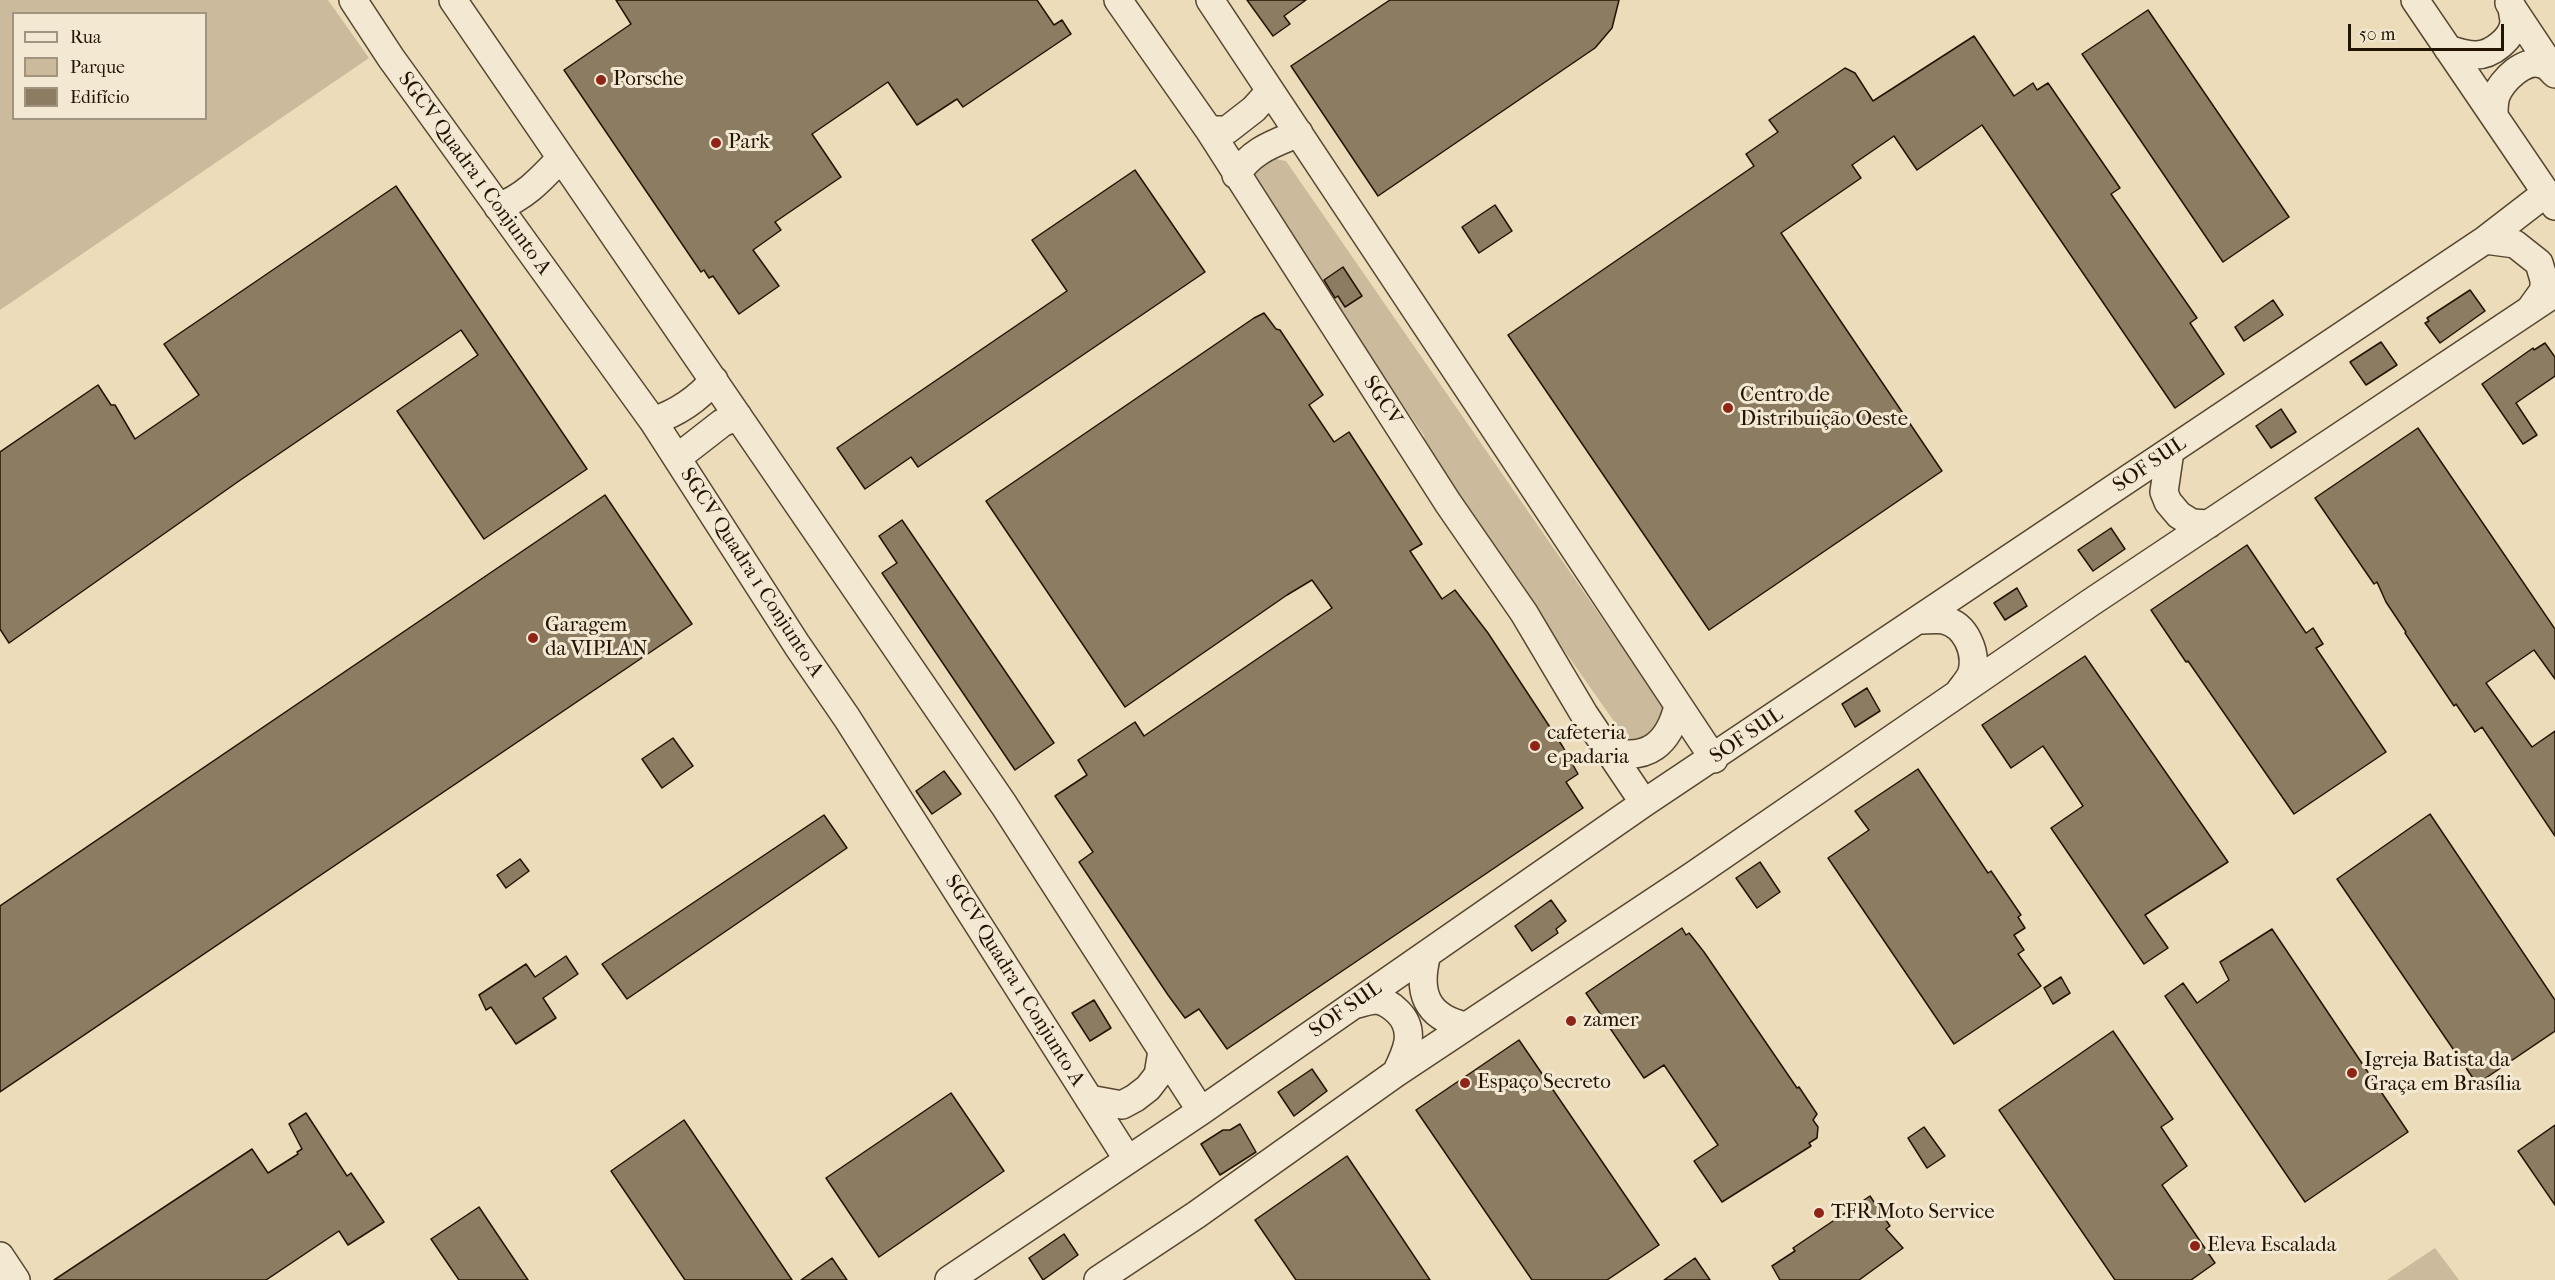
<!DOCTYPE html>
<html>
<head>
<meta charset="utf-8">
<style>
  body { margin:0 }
  #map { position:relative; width:2555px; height:1280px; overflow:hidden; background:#eddcba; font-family:"IM FELL French Canon",serif }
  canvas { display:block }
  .legend { position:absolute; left:12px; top:12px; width:195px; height:108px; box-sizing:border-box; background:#f3e8d2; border:2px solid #a0937f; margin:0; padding:8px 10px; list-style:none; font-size:18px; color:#231402 }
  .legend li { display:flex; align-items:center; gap:12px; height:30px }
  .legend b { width:30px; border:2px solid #a0937f }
  .scale { position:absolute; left:2348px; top:24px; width:156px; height:27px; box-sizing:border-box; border:3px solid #231402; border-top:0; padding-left:8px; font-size:18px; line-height:21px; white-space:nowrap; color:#231402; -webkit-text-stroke:4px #f3e8d2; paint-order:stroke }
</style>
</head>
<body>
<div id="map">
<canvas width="2555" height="1280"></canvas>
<ul class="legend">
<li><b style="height:8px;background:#f3e8d2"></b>Rua</li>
<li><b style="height:16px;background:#cbba9b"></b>Parque</li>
<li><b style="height:16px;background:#8c7c62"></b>Edifício</li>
</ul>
<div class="scale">50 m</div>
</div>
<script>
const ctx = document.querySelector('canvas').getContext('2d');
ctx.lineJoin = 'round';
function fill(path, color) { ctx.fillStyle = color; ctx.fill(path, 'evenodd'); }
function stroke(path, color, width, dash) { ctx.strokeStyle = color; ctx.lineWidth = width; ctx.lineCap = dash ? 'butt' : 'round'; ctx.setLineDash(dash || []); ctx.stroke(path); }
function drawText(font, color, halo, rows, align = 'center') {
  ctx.font = font + ' "IM FELL French Canon",serif'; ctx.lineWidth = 6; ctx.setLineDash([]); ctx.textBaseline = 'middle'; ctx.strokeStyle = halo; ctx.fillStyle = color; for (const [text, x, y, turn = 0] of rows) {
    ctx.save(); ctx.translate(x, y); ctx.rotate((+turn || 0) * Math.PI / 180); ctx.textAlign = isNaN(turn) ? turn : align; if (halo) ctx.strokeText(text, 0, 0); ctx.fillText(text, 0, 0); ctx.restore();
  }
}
const green = new Path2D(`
  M0,0H328L369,58L0,310ZM14,14H206V118H14Z
  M1276,159L1286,161L1666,711L1658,735L1633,741L1625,737L1559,643L1527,612L1408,437H1425L1258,191L1250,171L1266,160Z
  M2435,1248L2459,1280H2387Z`);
const building = new Path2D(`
  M616,0H1037L1054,25L1062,20L1071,34L963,107L957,99L917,125L888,82L812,134L841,177L775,222L781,230L753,250L779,286L739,314L713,276L709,278L704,270L701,272L564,70L631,24Z
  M1247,0H1306L1284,16L1290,24L1273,36Z
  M1390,0H1619L1612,28L1595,48L1378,196L1291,66Z
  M2148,10L2289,217L2223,262L2082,54Z
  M1974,36L2014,96L2033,83L2037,90L2048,83L2120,188L2111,194L2197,318L2190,323L2224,374L2175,408L1982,125L1917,170L1894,136L1852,165L1861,178L1781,233L1942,471L1709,630L1508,335L1754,166L1746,154L1778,132L1769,120L1845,68L1855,73L1873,101Z
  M1135,170L1205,272L918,467L911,457L865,489L837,448L1067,291L1032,240Z
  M396,186L587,469L484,539L397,411L478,355L461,330L239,481L9,643L0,629V452L98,385L111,405H115L135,439L199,395L164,344Z
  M1495,205L1512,231L1479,253L1462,227Z
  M1343,267L1362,296L1345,307L1338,296L1335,298L1324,280Z
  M2470,290L2485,311L2440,343L2425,323L2429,321L2427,318Z
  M2273,300L2283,315L2244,341L2235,327Z
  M1264,313L1276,329L1280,330L1323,395L1309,405L1334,442L1349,432L1422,544L1410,551L1442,599L1455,590L1488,633L1563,747L1578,774L1566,782L1583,808L1227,1049L1199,1009L1185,1018L1168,995L1079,862L1093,852L1055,796L1087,775L1078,760L1135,722L1144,736L1332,608L1312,580L1287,595L1125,707L986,501L1254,318Z
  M2381,342L2397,365L2366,385L2350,362Z
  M2545,343L2555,357V376L2516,403L2537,435L2523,444L2482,384L2533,348L2534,350Z
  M2281,409L2296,432L2271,448L2256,426Z
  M2418,428L2555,629V679L2534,650L2486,683L2532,747L2555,731V836L2482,727L2475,732L2456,704L2454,706L2405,633L2406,632L2386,602L2377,582L2374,584L2315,498Z
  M605,495L692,624L0,1092V906Z
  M902,520L1054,743L1015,770L882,573L897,563L879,536Z
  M2111,528L2125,549L2093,571L2078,550Z
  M2247,545L2306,633L2313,628L2323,644L2316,648L2386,752L2294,814L2188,661L2186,662L2151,610Z
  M2017,588L2027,606L2005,620L1994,603Z
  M2085,656L2228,862L2145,915L2168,948L2144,964L2051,828L2083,806L2043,746L2011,768L1982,725Z
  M1867,688L1880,711L1855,727L1842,704Z
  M673,738L693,766L662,788L642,759Z
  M1918,769L1988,873L1991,871L2021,915L2018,917L2025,928L2014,935L2024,950L2018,954L2041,986L1954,1044L1828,858L1869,830L1855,811Z
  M944,771L961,794L932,814L916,791Z
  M2430,814L2555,1000V1031L2477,1084L2337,879Z
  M824,815L847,848L627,999L602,964Z
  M520,859L529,871L506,888L497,875Z
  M1760,862L1780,892L1757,908L1736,878Z
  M1551,900L1566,921L1556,929L1558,933L1532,951L1515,926Z
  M1682,928L1686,935L1689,933L1704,952L1797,1088L1799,1087L1817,1114L1813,1120L1818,1127L1817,1138L1809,1143L1811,1146L1722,1202L1694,1161L1718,1145L1664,1065L1644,1078L1586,993Z
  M2272,929L2408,1132L2305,1202L2165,996L2183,983L2197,1003L2229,980L2220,962Z
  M566,956L578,974L543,998L556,1018L516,1044L491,1007L486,1010L479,995L526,964L535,977Z
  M2061,977L2070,993L2053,1004L2044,988Z
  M1094,1000L1111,1028L1090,1041L1072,1013Z
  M2113,1031L2173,1119L2161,1127L2187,1166L2162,1185L2215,1263L2191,1280H2115L1999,1110Z
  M1519,1040L1659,1245L1607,1280H1532L1416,1110Z
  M1312,1069L1327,1091L1294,1116L1278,1092Z
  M951,1093L1004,1171L879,1257L826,1178Z
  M306,1113L347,1176L351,1173L384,1222L348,1245L339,1231L266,1280H54L252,1149L268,1173L298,1154L297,1152L302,1149L289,1124Z
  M684,1120L792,1280H685L611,1171Z
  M1240,1124L1256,1152L1220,1175L1201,1144L1223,1130H1230Z
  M2555,1125V1205L2518,1151Z
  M1924,1127L1945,1156L1927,1168L1908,1138Z
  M1347,1156L1382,1208L1430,1280H1296L1255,1220Z
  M1870,1196L1890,1226L1886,1229L1903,1248L1859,1280H1780L1772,1266L1795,1251L1793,1248Z
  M479,1207L495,1231L528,1280H459L431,1239Z
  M1064,1234L1078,1255L1043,1280L1029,1258Z
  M832,1258L847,1280H801Z
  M1695,1258L1710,1280H1664Z`);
const minor = new Path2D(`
  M353,0L391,58L653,421L797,645L847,718L1128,1160
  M453,0L1004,805L1201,1111
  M1118,0L1209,130L1448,503L1524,613L1584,714L1644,803
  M1210,0L1714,759
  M2415,0L2555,206
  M2509,3L2555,72
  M2448,49C2457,52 2466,55 2476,55C2492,55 2513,38 2514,22C2514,17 2512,12 2512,7
  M2494,115C2494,109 2494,102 2496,96C2501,81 2526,56 2544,65C2548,66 2552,71 2555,74
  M1209,130H1227L1254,109L1270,91
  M1236,175C1252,150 1273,144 1299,133
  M498,207C525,197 541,179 561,158
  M2485,240L2515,244L2539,263L2544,280V290L2531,308
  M653,421C677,413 697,400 714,380
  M2170,451L2164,492L2168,502L2179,515L2192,523L2209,524
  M677,458L722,423L738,416
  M1920,620C1927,620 1937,619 1944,620C1966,625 1977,652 1972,672C1970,679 1963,686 1959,692
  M1609,751C1648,762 1669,743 1678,706
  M1427,954C1417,991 1425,1017 1466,1026
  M1354,1005C1361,1003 1370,1000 1377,1000C1385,1001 1392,1006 1398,1012C1417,1031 1406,1053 1396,1073
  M1089,1099L1122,1105L1135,1098L1148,1088L1158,1075L1162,1051
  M0,1256L16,1280
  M949,1280L1201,1111L1644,803L2485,240L2546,193
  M1098,1280L1196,1215L1396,1073L1691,877L2090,603L2555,293`);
const markers = [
  [601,80,6,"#8f2418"],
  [716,143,6,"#8f2418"],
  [1728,408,6,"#8f2418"],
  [533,638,6,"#8f2418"],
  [1535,746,6,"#8f2418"],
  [1571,1021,6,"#8f2418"],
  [2352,1073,6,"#8f2418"],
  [1465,1083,6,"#8f2418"],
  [1819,1213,6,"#8f2418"],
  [2195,1246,6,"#8f2418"]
];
const poiNames = [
  ["Porsche",613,80],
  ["Park",728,143],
  ["Centro de",1740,396],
  ["Distribuição Oeste",1740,420],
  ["Garagem",545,626],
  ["da VIPLAN",545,650],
  ["cafeteria",1547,734],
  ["e padaria",1547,758],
  ["zamer",1583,1021],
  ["Igreja Batista da",2364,1061],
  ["Graça em Brasília",2364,1085],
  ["Espaço Secreto",1477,1083],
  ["TFR Moto Service",1831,1213],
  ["Eleva Escalada",2207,1246]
];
const streetNames = [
  ["SGCV Quadra 1 Conjunto A",474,174,54],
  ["SGCV",1382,401,57],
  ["SOF SUL",2150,465,-34],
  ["SGCV Quadra 1 Conjunto A",751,573,57],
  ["SOF SUL",1747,736,-34],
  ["SGCV Quadra 1 Conjunto A",1014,981,58],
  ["SOF SUL",1346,1010,-35]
];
fill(green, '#cbba9b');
fill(building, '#8c7c62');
stroke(building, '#231402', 1.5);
stroke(minor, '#564630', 30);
stroke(minor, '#f3e8d2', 27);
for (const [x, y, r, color] of markers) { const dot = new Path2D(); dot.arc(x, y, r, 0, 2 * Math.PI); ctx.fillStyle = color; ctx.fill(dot); stroke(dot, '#f3e8d2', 2); }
drawText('21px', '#231402', '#f3e8d2', poiNames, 'left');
drawText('21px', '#231402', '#f3e8d2', streetNames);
</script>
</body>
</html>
